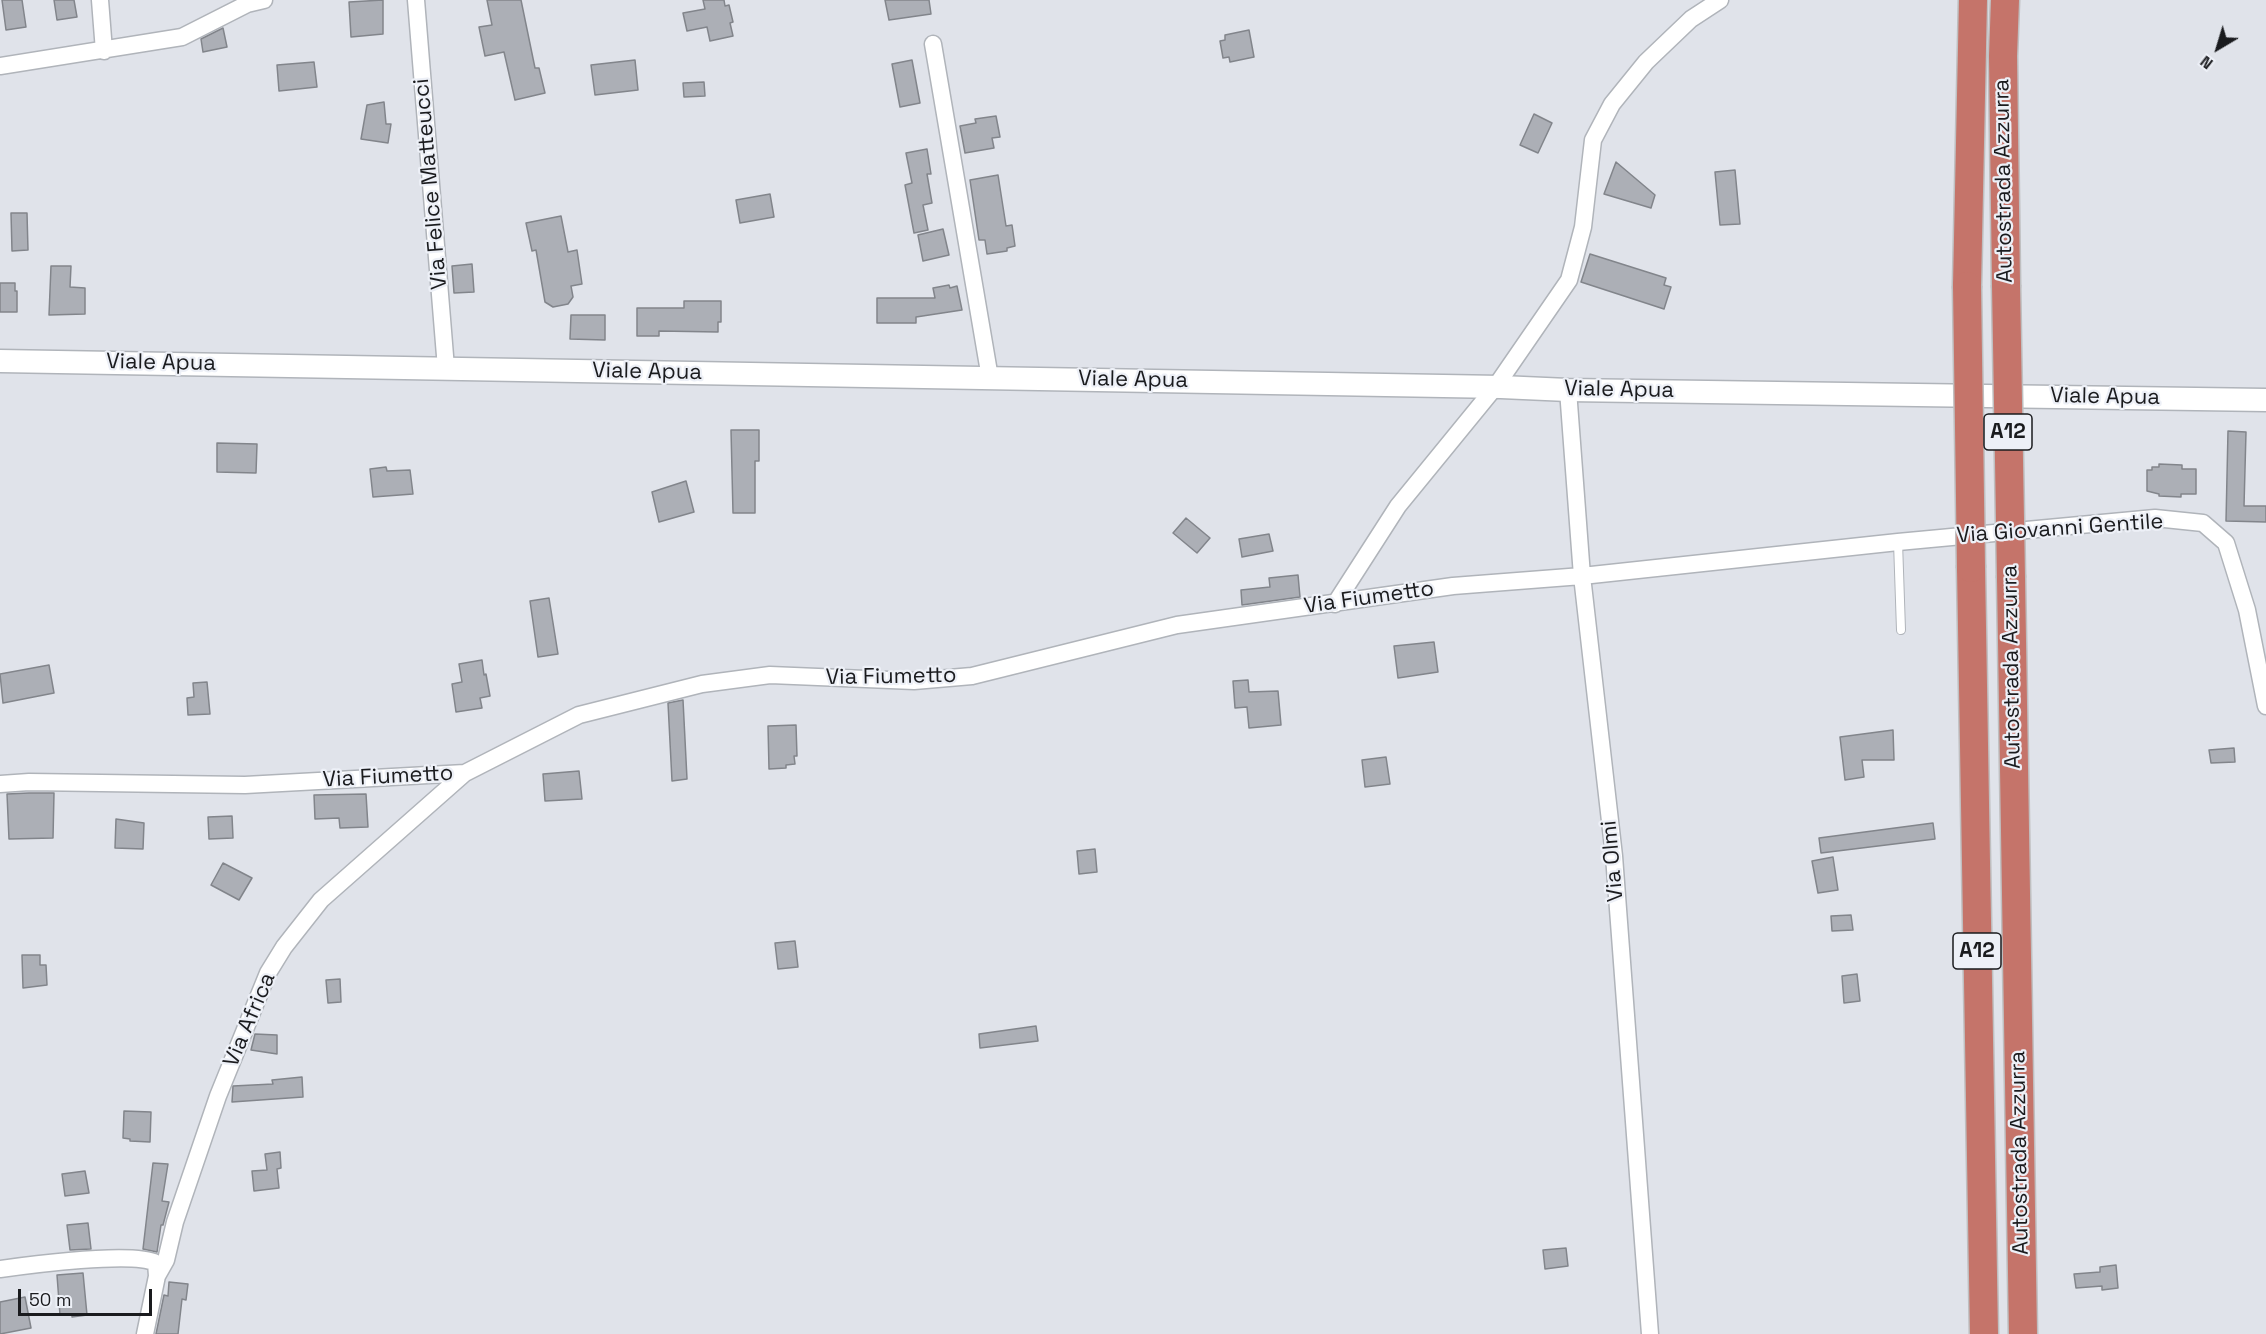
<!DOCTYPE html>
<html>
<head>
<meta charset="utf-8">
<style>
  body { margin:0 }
  #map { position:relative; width:2266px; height:1334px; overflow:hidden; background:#e0e3ea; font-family:"Space Grotesk",sans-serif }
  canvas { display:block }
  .north { position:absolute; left:2188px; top:18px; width:60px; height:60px; -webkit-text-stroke:4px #edf0f7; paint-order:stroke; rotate:218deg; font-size:16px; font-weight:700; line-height:24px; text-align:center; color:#1a1b1e }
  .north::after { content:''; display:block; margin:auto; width:21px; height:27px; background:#1a1b1e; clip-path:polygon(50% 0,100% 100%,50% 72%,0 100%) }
  .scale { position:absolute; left:18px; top:1289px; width:134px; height:27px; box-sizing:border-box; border:3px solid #1a1b1e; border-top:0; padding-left:8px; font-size:18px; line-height:21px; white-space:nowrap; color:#1a1b1e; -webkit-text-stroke:4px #edf0f7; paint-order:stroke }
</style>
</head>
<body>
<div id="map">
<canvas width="2266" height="1334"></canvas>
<div class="north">N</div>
<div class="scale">50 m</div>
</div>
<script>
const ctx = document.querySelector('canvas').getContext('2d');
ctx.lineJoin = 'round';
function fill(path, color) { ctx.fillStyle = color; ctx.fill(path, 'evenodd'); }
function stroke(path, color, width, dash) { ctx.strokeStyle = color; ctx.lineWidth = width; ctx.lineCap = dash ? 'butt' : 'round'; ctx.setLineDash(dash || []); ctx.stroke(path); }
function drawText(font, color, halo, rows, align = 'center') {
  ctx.font = font + ' "Space Grotesk",sans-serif'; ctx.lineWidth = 4.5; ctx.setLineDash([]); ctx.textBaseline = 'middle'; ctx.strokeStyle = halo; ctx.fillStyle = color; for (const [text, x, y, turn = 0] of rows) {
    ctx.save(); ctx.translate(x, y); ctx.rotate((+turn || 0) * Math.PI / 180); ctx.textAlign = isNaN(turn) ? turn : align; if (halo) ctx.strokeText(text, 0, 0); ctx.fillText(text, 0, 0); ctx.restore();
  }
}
const building = new Path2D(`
  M2,0H22L26,27L6,30Z
  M54,0H74L77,17L57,20Z
  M383,0V34L351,37L349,2Z
  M487,0H521L535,68H539L545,93L515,100L504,52L485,56L479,27L492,25Z
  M703,0H724L725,6L729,5L733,22L730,23L733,36L710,41L707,27L687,31L683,13L705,9Z
  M885,0H929L931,14L889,20Z
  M223,28L227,47L203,52L201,39Z
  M1249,30L1254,57L1230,62L1229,57L1223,58L1220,41L1225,40V35Z
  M635,60L638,90L595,95L591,65Z
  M912,60L920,103L900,107L892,64Z
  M314,62L317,87L279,91L277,65Z
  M704,82L705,96L684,97L683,83Z
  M384,102L386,124H391L388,143L361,139L367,105Z
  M1534,114L1552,123L1538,153L1520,145Z
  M996,116L1000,137L992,138L994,148L965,153L960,126L976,123L975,119Z
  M927,149L931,174H927L932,203L923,205L928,230L914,233L905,185L912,183L906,153Z
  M1616,162L1655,195L1651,208L1604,194Z
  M1735,170L1740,224L1720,225L1715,172Z
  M998,175L1006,226L1012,225L1015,246L1007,248V251L987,254L985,240H979L970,180Z
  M770,194L774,217L740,223L736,200Z
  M11,213H27L28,250L12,251Z
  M561,216L568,252L577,250L582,284L571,286L573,297L568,304L553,307L545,302L536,250L532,251L526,223Z
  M943,229L949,255L923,261L918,235Z
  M1590,254L1666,278L1664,285L1671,287L1664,309L1581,282Z
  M472,264L474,292L454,293L452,266Z
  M51,266H71L70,287L85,288V314L49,315Z
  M0,283H15V291H17V312H0Z
  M949,285L950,288L957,286L962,310L916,317V323H877V298H935L933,288Z
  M684,301H721V322H718V332L659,331V336H637V308H684Z
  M571,315H605V340L570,339Z
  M731,430H759V461H755V513H733Z
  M2228,431L2246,432L2244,506H2266V522L2226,521Z
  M217,443L257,444L256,473L217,472Z
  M2159,464L2182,465V469H2196V494H2181V497L2159,496V494L2147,491V470H2152V467H2159Z
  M386,467L387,471L410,470L413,494L373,497L370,469Z
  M686,481L694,512L659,522L652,492Z
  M1186,518L1210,538L1197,553L1173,533Z
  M1269,534L1273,551L1242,557L1239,539Z
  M1298,575L1300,597L1242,605L1241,590L1270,587L1269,578Z
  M549,598L558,654L538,657L530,601Z
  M1434,642L1438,672L1398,678L1394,646Z
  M482,660L484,675L486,674L490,696L480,698L482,708L456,712L452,684L462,682L459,664Z
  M49,665L54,693L3,703L0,674Z
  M1248,680L1249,692L1278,691L1281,725L1249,728L1247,707L1235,708L1233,681Z
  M207,682L210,714L188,715L187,698L194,697L193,683Z
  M683,700L687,779L672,781L668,703Z
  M796,725L797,756H794L795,764L786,765V768L769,769L768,726Z
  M1893,730L1894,760H1862L1864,777L1845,780L1840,737Z
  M2234,748L2235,762L2211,763L2209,750Z
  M1386,757L1390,784L1365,787L1362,760Z
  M579,771L582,799L545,801L543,774Z
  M29,793H54L53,838L9,839L7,794Z
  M366,794L368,827L340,828L339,818L315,819L314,795Z
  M232,816L233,838L209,839L208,817Z
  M116,819L144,823L143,849L115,848Z
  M1933,823L1935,839L1821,853L1819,838Z
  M1095,849L1097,872L1079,874L1077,851Z
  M1833,857L1838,890L1818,893L1812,861Z
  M223,863L252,878L239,900L211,885Z
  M1851,915L1853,930L1832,931L1831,916Z
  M795,941L798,967L778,969L775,943Z
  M22,955H40V965H46L47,985L23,988Z
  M1857,974L1860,1001L1844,1003L1842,976Z
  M340,979L341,1002L328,1003L326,980Z
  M1036,1026L1038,1041L980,1048L979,1034Z
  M255,1034L277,1035V1054L251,1050Z
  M302,1077L303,1097L232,1102L233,1086L273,1084L272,1080Z
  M124,1111L151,1112L150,1142L130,1141V1139L123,1138Z
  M280,1152L281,1168L277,1169L279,1188L254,1191L252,1171L267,1170L265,1154Z
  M153,1163L168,1164L162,1201L169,1202L163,1225H161L157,1252L143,1249Z
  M85,1171L89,1193L65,1196L62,1174Z
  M88,1223L91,1249L70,1250L67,1225Z
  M1566,1248L1568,1266L1545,1269L1543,1250Z
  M2116,1265L2118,1288L2102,1290V1286L2076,1288L2074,1274L2100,1272V1267Z
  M83,1273L87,1315L72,1317V1314L60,1315L57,1275Z
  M169,1282L188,1284L186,1300L182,1299L178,1334H156L164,1295L168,1296Z
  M25,1297L31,1328L0,1334V1302Z`);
const lane = new Path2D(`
  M1898,542L1901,630`);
const street = new Path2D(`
  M100,0L104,51
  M416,0L446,368
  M933,44L990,378
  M0,66L182,37L247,4L264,0
  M1568,390L1582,576L1614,856L1650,1334
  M1335,604L1398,506L1496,386L1569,280L1583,227L1593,140L1612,104L1646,62L1691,19L1720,0
  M0,784L29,782L245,785L465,773L579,715L702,684L770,675L914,681L972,676L1177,625L1453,586L1582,576L1898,542L2155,518L2203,523L2226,543L2247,610L2266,706
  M0,1269C29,1265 133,1251 156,1263L157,1276
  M145,1334L157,1276L166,1260L175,1222L218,1096L268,973L284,947L321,900L465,773`);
const secondary = new Path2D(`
  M0,361L1501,387L1568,390L2266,400`);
const highway = new Path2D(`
  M2005,0L2003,56L2006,285
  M1967,286L1973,0
  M1971,568L1984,1334
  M2011,578L2023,1334`);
const highwayBridge = new Path2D(`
  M2006,285L2011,578
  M1967,286L1971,568`);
const shields = [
  [2008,432,48],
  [1977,951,48]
];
const shieldNames = [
  ["A12",2008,432],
  ["A12",1977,951]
];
const streetNames = [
  ["Autostrada Azzurra",2004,181,-91],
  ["Via Felice Matteucci",431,184,-95],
  ["Viale Apua",161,363,1],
  ["Viale Apua",647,372,1],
  ["Viale Apua",1133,380,1],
  ["Viale Apua",1619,390,1],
  ["Viale Apua",2105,397,1],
  ["Via Giovanni Gentile",2060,529,-4],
  ["Via Fiumetto",1369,598,-8],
  ["Autostrada Azzurra",2012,667,-91],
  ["Via Fiumetto",891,677,-1],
  ["Via Fiumetto",388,777,-3],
  ["Via Olmi",1613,861,-95],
  ["Via Africa",250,1020,-67],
  ["Autostrada Azzurra",2020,1153,-91]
];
fill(building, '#acafb6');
stroke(building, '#82858b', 1.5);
stroke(lane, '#b0b4ba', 10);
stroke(street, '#b0b4ba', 19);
stroke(secondary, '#b0b4ba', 25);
stroke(highway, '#bfbfc0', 31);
stroke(lane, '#fff', 8);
stroke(street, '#fff', 16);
stroke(secondary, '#fff', 22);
stroke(highway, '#c5746a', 28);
stroke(highwayBridge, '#bfbfc0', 31, []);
stroke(highwayBridge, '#c5746a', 28);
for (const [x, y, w] of shields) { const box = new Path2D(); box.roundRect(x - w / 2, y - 18, w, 36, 4.5); ctx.fillStyle = '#edf0f7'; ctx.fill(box); stroke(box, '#1a1b1e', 1.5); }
drawText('bold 21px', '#1a1b1e', null, shieldNames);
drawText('22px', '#1a1b1e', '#edf0f7', streetNames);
</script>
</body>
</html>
